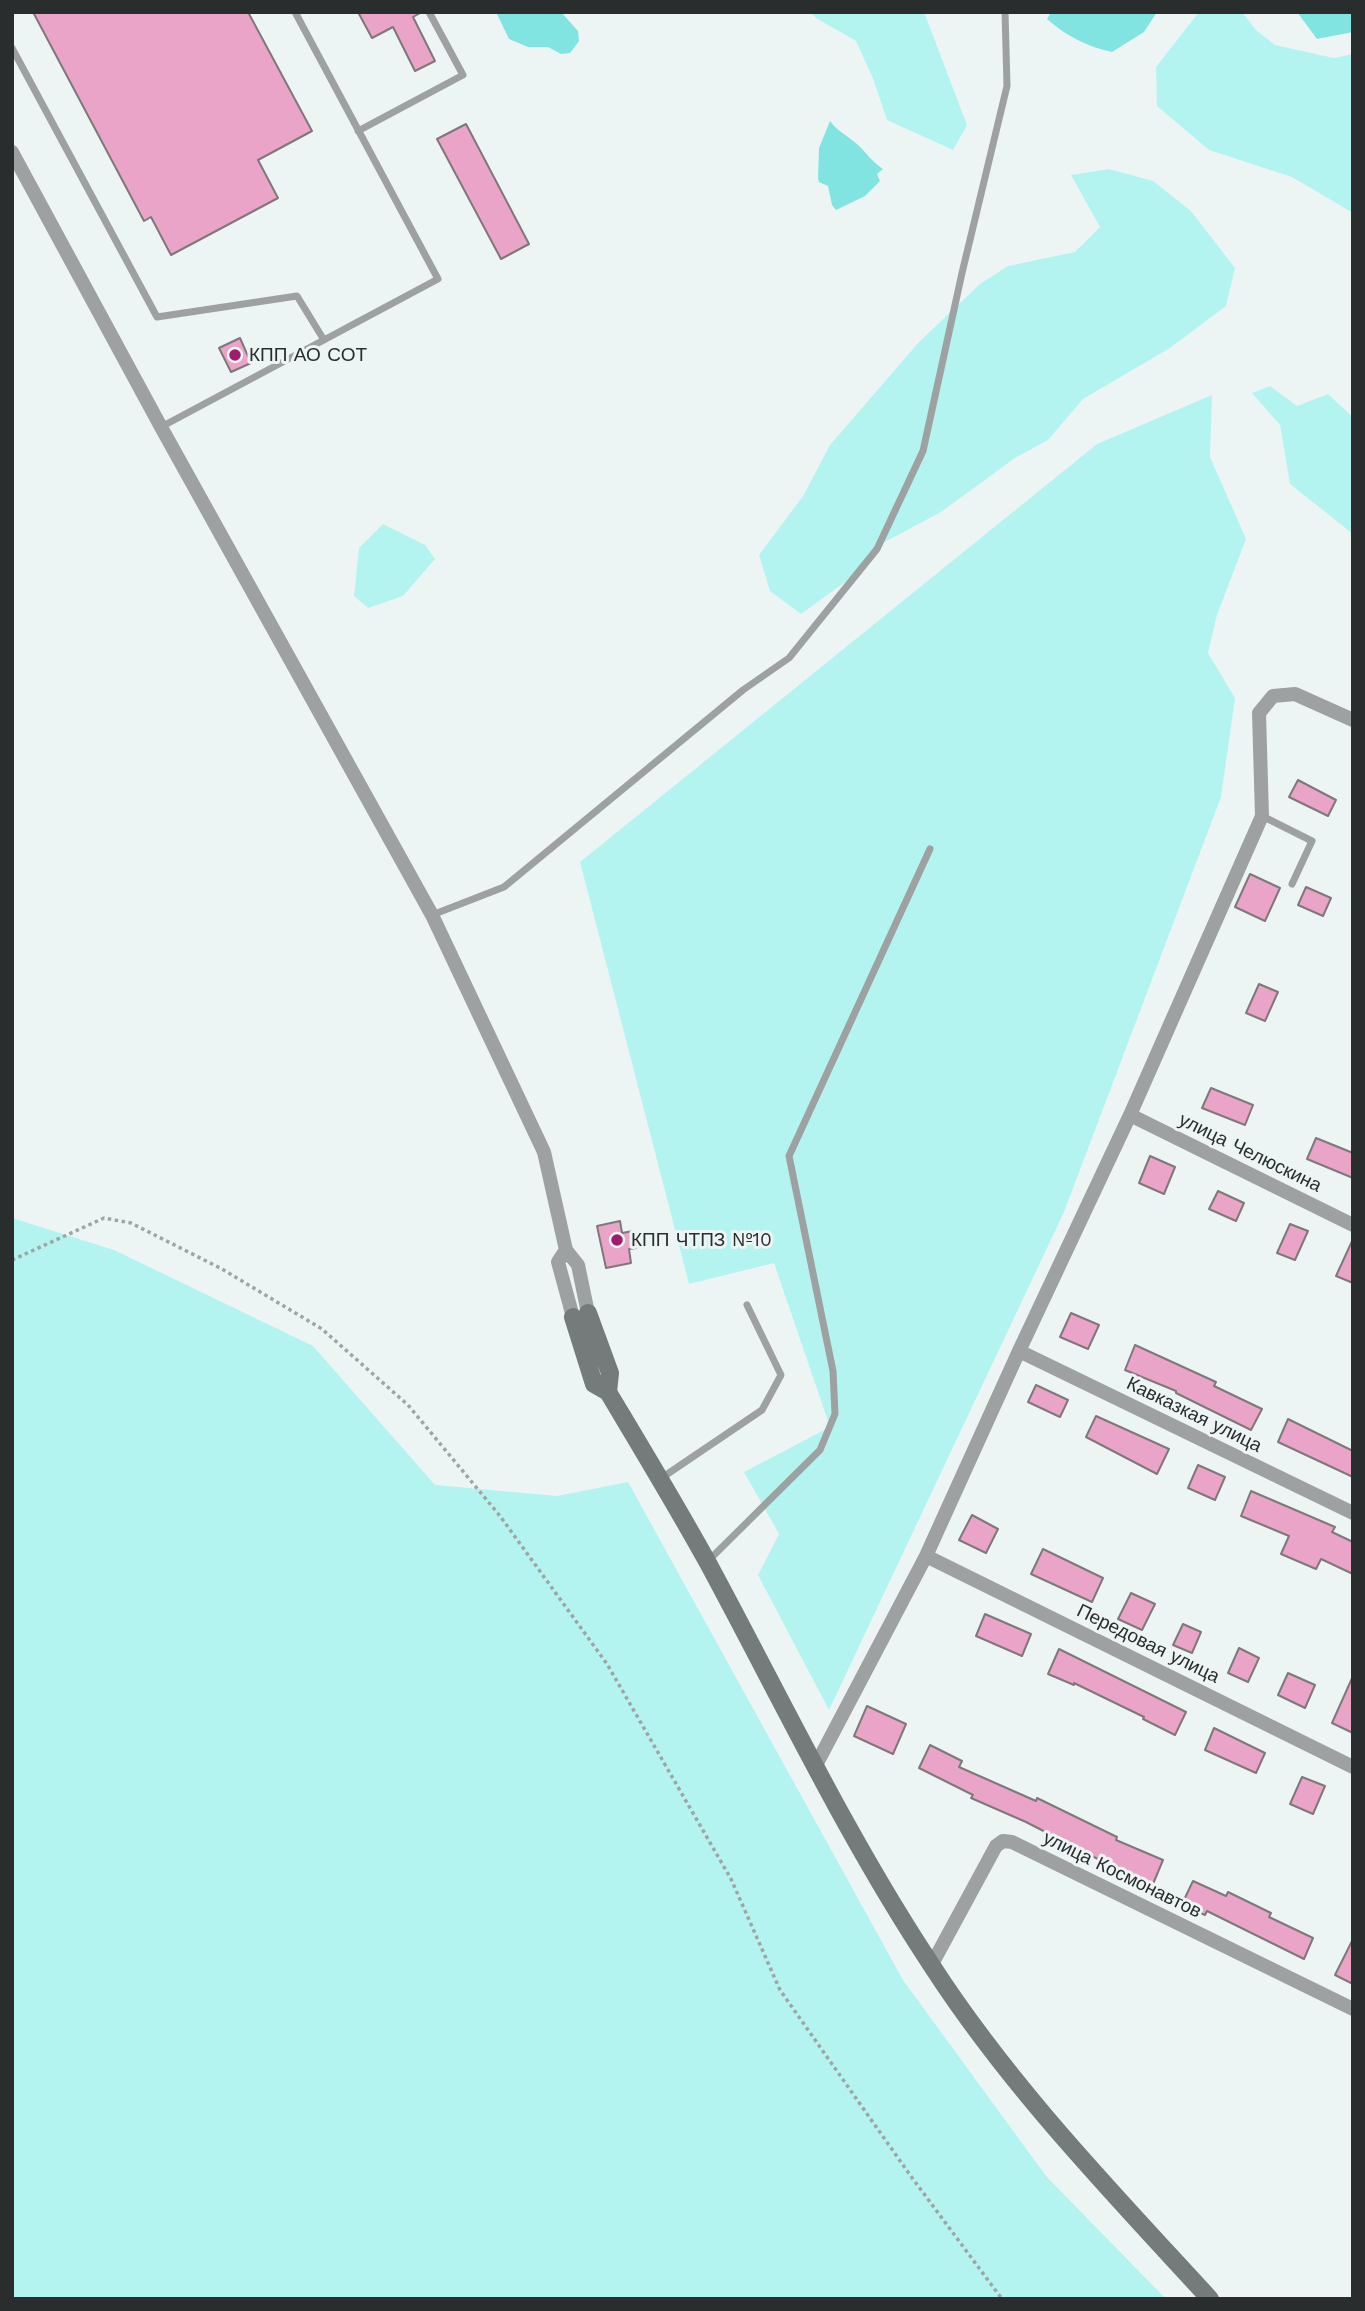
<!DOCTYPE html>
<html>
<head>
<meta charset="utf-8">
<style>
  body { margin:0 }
  #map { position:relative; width:1365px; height:2311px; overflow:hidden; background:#edf5f4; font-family:"Work Sans",sans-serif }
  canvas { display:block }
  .frame { position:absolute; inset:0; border:14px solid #2a2d2d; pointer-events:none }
</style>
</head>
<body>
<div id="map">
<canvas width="1365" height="2311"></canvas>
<div class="frame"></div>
</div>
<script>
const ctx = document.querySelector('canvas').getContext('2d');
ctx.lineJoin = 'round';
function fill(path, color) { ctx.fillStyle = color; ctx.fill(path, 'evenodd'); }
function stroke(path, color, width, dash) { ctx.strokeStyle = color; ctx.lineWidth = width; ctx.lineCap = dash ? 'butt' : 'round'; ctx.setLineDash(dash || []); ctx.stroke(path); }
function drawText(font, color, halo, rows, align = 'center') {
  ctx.font = font + ' "Work Sans",sans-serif'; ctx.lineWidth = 6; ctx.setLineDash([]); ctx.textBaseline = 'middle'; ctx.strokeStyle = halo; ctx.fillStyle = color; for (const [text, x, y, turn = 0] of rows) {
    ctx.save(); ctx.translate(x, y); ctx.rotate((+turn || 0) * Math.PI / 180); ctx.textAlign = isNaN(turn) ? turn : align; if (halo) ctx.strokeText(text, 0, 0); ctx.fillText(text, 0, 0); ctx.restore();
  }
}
const green = new Path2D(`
  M811,12H924L967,125L953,150L887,120L872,76L856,41L816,18Z
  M1199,12H1242L1256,30L1275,45L1334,58L1353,54V213L1292,177L1209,150L1157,106L1156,67Z
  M1109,169L1153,181L1191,211L1235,268L1226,306L1170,348L1083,399L1048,440L1015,458L941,512L883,543L848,580L801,614L770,591L759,555L803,496L830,445L919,342L980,284L1008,266L1075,252L1100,227L1071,175Z
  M1270,386L1297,406L1328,394L1353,417V534L1290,484L1280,425L1252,393Z
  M1212,395L1210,457L1246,539L1217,615L1208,653L1235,698L1221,797L1064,1212L829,1710L758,1575L779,1534L744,1472L830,1427L774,1263L689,1284L580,862L1097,444Z
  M383,524L425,545L435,559L403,596L368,608L354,596L359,548Z
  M12,1218L114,1250L313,1346L435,1485L557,1496L628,1482L903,1980L1046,2176L1166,2299H12Z`);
const water = new Path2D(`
  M496,12H561L578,31L579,41L570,53L561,54L548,47H528L509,39Z
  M1051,12H1157L1144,32L1112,52C1088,47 1066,36 1047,19Z
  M1297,12H1353V32L1317,39Z
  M830,121C837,131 848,136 857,144C867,153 870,160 883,169L877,174L880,181L865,196L836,210L832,205L828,186L819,182L818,178L819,148Z`);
const building = new Path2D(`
  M33,12H248L312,131L258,160L278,198L171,255L151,217L144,221Z
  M358,12H422L413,17L435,61L415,71L393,27L372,38Z
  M466,124L529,244L501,259L437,139Z
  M240,338L251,363L231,372L219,348Z
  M1298,780L1336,800L1328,816L1289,797Z
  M1250,874L1280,888L1265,921L1235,907Z
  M1306,887L1331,898L1323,916L1298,905Z
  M1259,984L1278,992L1265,1021L1246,1013Z
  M1211,1088L1253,1105L1245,1125L1202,1108Z
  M1316,1138L1353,1153V1178L1307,1159Z
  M1150,1156L1175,1167L1164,1194L1139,1183Z
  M1218,1191L1244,1203L1236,1221L1209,1209Z
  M620,1221L622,1233L633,1231L636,1248L629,1249L631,1263L606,1268L597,1226Z
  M1290,1224L1308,1231L1295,1260L1277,1253Z
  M1353,1239V1283L1336,1276Z
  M1071,1313L1099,1325L1088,1349L1060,1337Z
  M1135,1345L1216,1382L1214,1386L1262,1409L1251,1430L1176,1393V1391L1125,1370Z
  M1036,1385L1068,1400L1060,1417L1028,1402Z
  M1096,1416L1169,1449L1157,1474L1086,1437Z
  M1288,1419L1353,1451V1477L1278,1442Z
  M1198,1465L1225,1477L1215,1500L1188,1488Z
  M1251,1491L1335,1527L1332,1532L1353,1542V1574L1321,1559L1316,1569L1281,1554L1289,1536L1241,1516Z
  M972,1515L998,1529L986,1553L959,1540Z
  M1043,1549L1103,1578L1092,1602L1031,1574Z
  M1131,1593L1155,1604L1142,1630L1118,1619Z
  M985,1614L1031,1634L1022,1656L976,1636Z
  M1183,1624L1201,1632L1192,1653L1173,1645Z
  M1239,1648L1259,1658L1248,1682L1228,1673Z
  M1059,1649L1186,1712L1175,1735L1143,1719L1144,1717L1074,1683V1685L1048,1674Z
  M1288,1673L1315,1685L1305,1708L1278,1695Z
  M1353,1676V1733L1332,1723Z
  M867,1706L906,1724L893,1754L854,1736Z
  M1214,1728L1265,1753L1256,1773L1205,1750Z
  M930,1745L962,1761L959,1767L1036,1801L1037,1798L1117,1837L1116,1840L1163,1860L1153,1884L1123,1872L1026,1822L971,1798L973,1795L919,1768Z
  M1302,1777L1325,1786L1313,1814L1290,1804Z
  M1193,1881L1226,1896L1228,1892L1271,1913L1269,1917L1313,1938L1304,1959L1207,1911L1205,1915L1182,1904Z
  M1353,1939V1984L1335,1975Z`);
const path = new Path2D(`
  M12,1260L104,1218L131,1223L222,1269L322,1329L408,1405L500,1516L607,1664L731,1879L780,1990L910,2175L1002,2299`);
const lane = new Path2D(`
  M12,48L157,317L297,296L324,340
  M358,131L463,75L429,12
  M161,427L438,279L295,12
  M1262,816L1312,841L1292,884
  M432,915L504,887L743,690L789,658L877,549L923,451L962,273L1007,86L1005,12
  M660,1479L762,1410L781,1375L747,1305
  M708,1561L820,1450L835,1414L833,1371L789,1156L930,849`);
const street = new Path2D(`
  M12,152L161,427L432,915L544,1152L566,1250
  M1130,1115L1353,1225
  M573,1317L558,1262L566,1250L578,1265L588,1313
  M1019,1351L1353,1513
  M926,1556L1353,1767
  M815,1767L926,1556L1019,1351L1130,1115L1262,816L1259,713L1273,696L1295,694L1353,720
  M931,1966L996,1846L1003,1841L1012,1842L1353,2009`);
const secondary = new Path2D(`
  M573,1317L594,1384L608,1392L610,1373L588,1313
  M608,1392C642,1449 676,1505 708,1563C781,1698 847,1838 932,1966C1011,2088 1112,2192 1210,2299`);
const markers = [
  [235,355,7,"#9f1d6f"],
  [617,1240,7,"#9f1d6f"]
];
const poiNames = [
  ["КПП АО СОТ",249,355],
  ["КПП ЧТПЗ №10",631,1240]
];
const streetNames = [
  ["улица Челюскина",1250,1153,26],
  ["Кавказкая улица",1194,1415,26],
  ["Передовая улица",1148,1644,26],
  ["улица Космонавтов",1122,1875,26]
];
fill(green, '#b3f4f1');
fill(water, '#82e4e0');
fill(building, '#eaa4c7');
stroke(building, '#7f787b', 2);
stroke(path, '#9fa5a5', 3.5, [3.5, 3.5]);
stroke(lane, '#9ea1a1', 7);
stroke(street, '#9ea1a1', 14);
stroke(secondary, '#757a7a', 18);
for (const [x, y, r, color] of markers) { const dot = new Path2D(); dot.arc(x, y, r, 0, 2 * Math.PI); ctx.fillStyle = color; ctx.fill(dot); stroke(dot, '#edf5f4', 2.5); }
drawText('19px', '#2a2d2d', '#edf5f4', poiNames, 'left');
drawText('19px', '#2a2d2d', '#edf5f4', streetNames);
</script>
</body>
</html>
